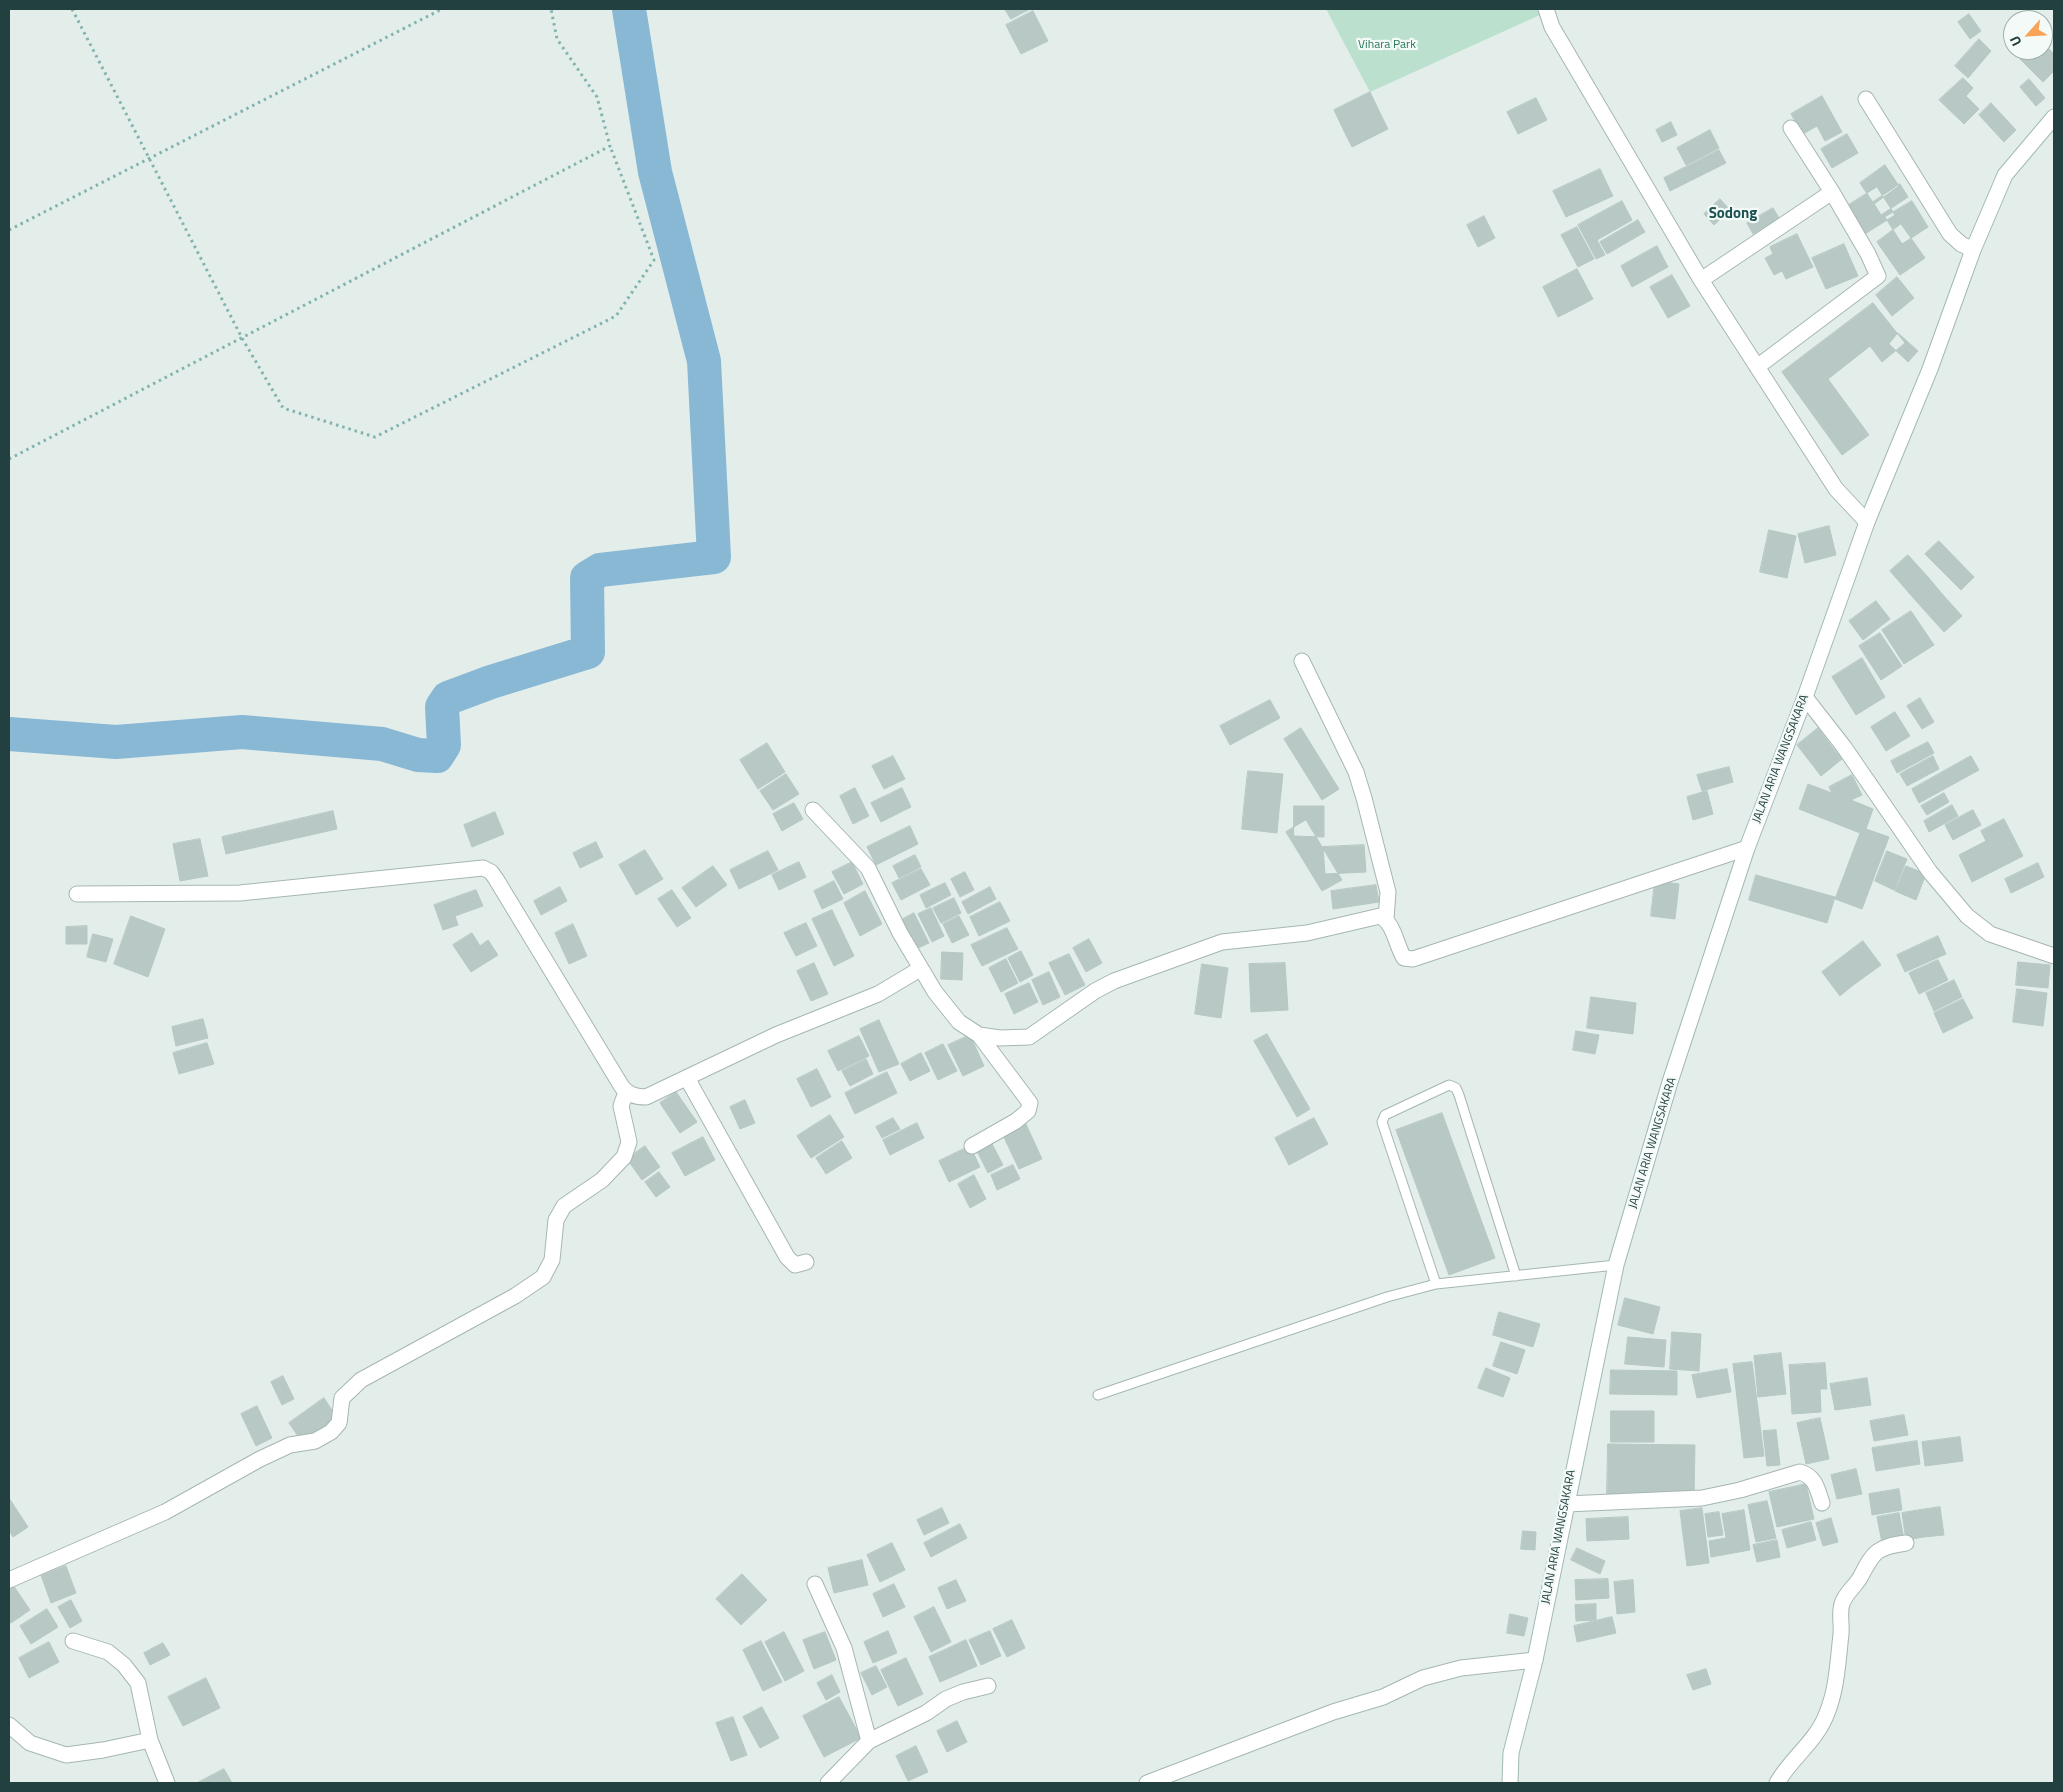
<!DOCTYPE html>
<html>
<head>
<meta charset="utf-8">
<style>
  body { margin:0 }
  #map { position:relative; width:2063px; height:1792px; overflow:hidden; background:#e3eeeb; font-family:"Titillium Web",sans-serif }
  canvas { display:block }
  .frame { position:absolute; inset:0; border:10px solid #22403f; pointer-events:none }
  .north { position:absolute; left:2003px; top:10px; width:50px; height:50px; box-sizing:border-box; background:#f4faf8; border:1px solid #a0b0ae; border-radius:50%; rotate:244deg; font-size:14px; font-weight:700; line-height:20px; text-align:center; color:#22403f }
  .north::after { content:''; display:block; margin:auto; width:18px; height:22px; background:#f8a357; clip-path:polygon(50% 0,100% 100%,50% 72%,0 100%) }
</style>
</head>
<body>
<div id="map">
<canvas width="2063" height="1792"></canvas>
<div class="frame"></div>
<div class="north">U</div>
</div>
<script>
const ctx = document.querySelector('canvas').getContext('2d');
ctx.lineJoin = 'round';
function fill(path, color) { ctx.fillStyle = color; ctx.fill(path, 'evenodd'); }
function stroke(path, color, width, dash) { ctx.strokeStyle = color; ctx.lineWidth = width; ctx.lineCap = dash ? 'butt' : 'round'; ctx.setLineDash(dash || []); ctx.stroke(path); }
function drawText(font, color, halo, rows, align = 'center') {
  ctx.font = font + ' "Titillium Web",sans-serif'; ctx.lineWidth = 4.5; ctx.setLineDash([]); ctx.textBaseline = 'middle'; ctx.strokeStyle = halo; ctx.fillStyle = color; for (const [text, x, y, turn = 0] of rows) {
    ctx.save(); ctx.translate(x, y); ctx.rotate((+turn || 0) * Math.PI / 180); ctx.textAlign = isNaN(turn) ? turn : align; if (halo) ctx.strokeText(text, 0, 0); ctx.fillText(text, 0, 0); ctx.restore();
  }
}
const green = new Path2D(`
  M1326,9H1553L1370,92Z`);
const river = new Path2D(`
  M9,734L116,742L242,732L382,744L418,755L437,756L444,745L442,707L448,698L491,682L588,652L587,578L600,570L714,557L704,361L655,172L629,9`);
const building = new Path2D(`
  M1005,9H1030L1011,19Z
  M1033,11L1040,25L1013,39L1006,25Z
  M1969,14L1981,31L1970,39L1958,22Z
  M1040,25L1048,41L1021,54L1013,39Z
  M1979,39L1991,51L1968,78L1955,66Z
  M2043,43L2054,54V71L2052,73L2029,50H2043Z
  M2029,50L2052,73L2043,82L2020,59Z
  M1963,78L1973,88L1966,96L1979,109L1964,124L1939,100Z
  M2029,79L2045,98L2036,106L2020,87Z
  M1370,92L1380,113L1344,131L1334,110Z
  M1822,96L1842,132L1825,141L1817,126L1803,134L1791,114Z
  M1536,98L1547,120L1518,134L1507,112Z
  M1991,103L2016,130L2004,142L1979,115Z
  M1380,113L1388,129L1352,147L1344,131Z
  M1671,122L1677,135L1662,142L1656,130Z
  M1710,130L1719,148L1686,165L1677,148Z
  M1847,134L1858,153L1832,168L1821,149Z
  M1719,150L1726,163L1670,191L1664,178Z
  M1885,165L1899,186L1874,204L1860,183Z
  M1600,169L1613,196L1566,217L1553,191Z
  M1900,184L1908,197L1881,215L1873,202Z
  M1877,187L1895,215L1865,234L1847,206Z
  M1720,199L1730,210L1714,225L1704,214Z
  M1622,201L1632,220L1597,240L1605,255L1596,259L1578,225Z
  M1912,201L1928,227L1902,244L1885,217Z
  M1773,208L1779,218L1753,234L1747,223Z
  M1484,216L1495,238L1478,247L1467,225Z
  M1638,220L1645,232L1607,254L1600,242Z
  M1901,224L1925,258L1900,275L1877,242Z
  M1577,227L1594,259L1578,267L1561,235Z
  M1797,234L1813,267L1786,279L1782,271L1774,275L1765,258L1773,254L1770,247Z
  M1844,244L1858,276L1826,289L1812,258Z
  M1657,246L1668,267L1632,287L1621,266Z
  M1577,269L1593,299L1574,309L1558,279Z
  M1672,275L1690,306L1668,318L1650,287Z
  M1897,277L1914,298L1892,316L1876,295Z
  M1558,279L1574,309L1558,317L1543,287Z
  M1873,303L1905,343L1882,362L1870,346L1828,379L1869,435L1842,455L1782,372Z
  M1898,333L1918,351L1908,362L1889,344Z
  M1829,526L1836,555L1805,563L1798,534Z
  M1769,530L1796,536L1787,578L1760,572Z
  M1939,541L1974,577L1961,590L1925,554Z
  M1908,555L1928,577L1909,593L1890,571Z
  M1928,577L1943,595L1925,611L1909,593Z
  M1943,595L1962,616L1944,632L1925,611Z
  M1876,601L1890,619L1863,640L1849,621Z
  M1911,611L1934,645L1904,664L1882,630Z
  M1880,633L1902,666L1881,680L1859,646Z
  M1862,658L1885,697L1856,715L1832,677Z
  M1920,698L1934,722L1922,729L1907,706Z
  M1270,700L1280,718L1230,745L1220,726Z
  M1895,712L1910,736L1886,751L1871,727Z
  M1301,728L1339,789L1322,800L1284,739Z
  M1818,728L1832,747L1811,763L1797,745Z
  M1928,742L1934,753L1897,773L1891,761Z
  M767,743L785,772L758,789L740,760Z
  M1832,747L1842,759L1821,776L1811,763Z
  M893,756L905,779L884,789L872,766Z
  M1933,756L1939,769L1907,786L1900,774Z
  M1971,756L1979,770L1919,803L1912,789Z
  M1729,767L1733,782L1702,791L1697,775Z
  M1248,771L1283,774L1279,811L1244,808Z
  M786,774L799,794L773,810L760,791Z
  M1852,775L1862,795L1851,800L1873,809L1866,829L1889,837L1862,909L1835,899L1860,833L1799,809L1808,784L1832,793L1829,787Z
  M855,788L869,816L853,824L840,796Z
  M902,788L911,807L881,822L871,803Z
  M1707,791L1713,814L1693,820L1687,797Z
  M1944,793L1949,802L1927,815L1921,806Z
  M794,803L803,819L782,831L773,814Z
  M1952,805L1958,816L1929,832L1924,821Z
  M1294,806H1324V837L1294,836Z
  M1244,808L1279,811L1277,833L1242,829Z
  M1973,810L1981,825L1953,840L1945,825Z
  M333,811L337,829L226,854L222,837Z
  M495,812L504,834L472,847L464,825Z
  M2004,819L2023,856L1972,882L1959,855L1986,841L1981,831Z
  M1306,820L1342,880L1322,891L1286,832Z
  M910,826L918,844L876,865L867,847Z
  M200,839L208,876L180,881L173,844Z
  M596,842L603,857L580,868L573,853Z
  M1364,845L1366,872L1325,874L1323,847Z
  M645,850L663,879L636,895L619,865Z
  M768,851L778,870L739,889L730,870Z
  M1887,851L1907,859L1894,890L1875,881Z
  M915,855L921,867L899,878L893,866Z
  M799,862L806,877L779,890L772,875Z
  M852,862L863,884L844,894L832,872Z
  M2038,863L2044,877L2011,893L2005,879Z
  M713,866L727,885L696,907L682,888Z
  M1906,866L1926,874L1916,900L1895,891Z
  M921,869L930,885L901,900L892,883Z
  M965,872L974,890L960,897L951,879Z
  M1756,875L1835,897L1827,923L1749,900Z
  M834,881L843,899L822,909L814,891Z
  M1655,881L1679,884L1675,919L1651,916Z
  M945,883L951,895L926,908L920,895Z
  M1376,885L1379,902L1333,909L1331,891Z
  M560,887L567,901L541,915L534,901Z
  M990,887L996,899L968,914L962,902Z
  M476,890L483,906L455,916L458,925L443,930L434,905Z
  M672,890L691,918L677,927L658,899Z
  M865,891L882,924L860,936L844,903Z
  M954,898L961,913L941,923L933,908Z
  M1000,902L1010,921L979,936L970,917Z
  M931,908L944,936L932,942L918,914Z
  M832,910L854,956L834,966L812,919Z
  M914,913L929,943L916,949L901,920Z
  M131,916L165,929L148,977L114,964Z
  M959,916L969,935L952,943L943,924Z
  M806,923L817,946L796,956L784,933Z
  M573,924L587,956L569,964L555,933Z
  M87,926V944H66V927Z
  M1007,928L1018,949L982,966L971,945Z
  M472,933L480,946L488,940L498,955L471,972L453,945Z
  M93,934L113,939L106,962L87,957Z
  M1938,936L1946,954L1905,972L1897,955Z
  M1089,939L1102,963L1086,972L1073,948Z
  M1863,941L1881,965L1852,986L1834,963Z
  M1021,951L1033,975L1020,982L1008,958Z
  M942,952L963,953L962,980L941,979Z
  M1069,954L1085,985L1065,995L1049,963Z
  M1006,959L1018,983L1001,992L989,968Z
  M1938,960L1948,980L1919,994L1909,973Z
  M2018,962L2050,965L2048,988L2016,985Z
  M814,963L828,994L811,1001L797,971Z
  M1285,963L1288,1010L1251,1012L1249,964Z
  M1834,963L1852,986L1840,996L1822,972Z
  M1202,964L1228,968L1221,1018L1195,1014Z
  M1049,972L1060,997L1043,1005L1032,980Z
  M1954,980L1962,997L1934,1011L1926,993Z
  M1029,983L1038,1002L1014,1014L1005,994Z
  M2017,989L2047,993L2043,1026L2013,1022Z
  M1591,997L1636,1003L1633,1034L1587,1028Z
  M1963,999L1973,1018L1943,1033L1934,1013Z
  M203,1019L208,1038L176,1046L172,1027Z
  M879,1020L899,1064L879,1072L860,1029Z
  M1576,1031L1599,1035L1595,1054L1573,1050Z
  M1267,1034L1310,1109L1297,1117L1254,1041Z
  M970,1035L984,1066L963,1076L948,1045Z
  M859,1036L869,1056L838,1071L828,1051Z
  M207,1043L214,1064L179,1074L173,1053Z
  M943,1044L957,1071L938,1080L925,1053Z
  M921,1053L930,1071L910,1081L901,1064Z
  M866,1059L873,1074L850,1086L842,1071Z
  M817,1069L831,1097L811,1107L797,1079Z
  M887,1072L897,1093L855,1114L845,1093Z
  M676,1092L697,1122L680,1133L660,1103Z
  M745,1100L755,1123L740,1129L730,1107Z
  M1442,1113L1495,1258L1449,1275L1396,1130Z
  M830,1115L844,1137L811,1158L797,1136Z
  M893,1118L900,1129L882,1138L876,1127Z
  M1314,1118L1328,1144L1289,1165L1275,1138Z
  M1024,1120L1042,1159L1019,1169L1001,1131Z
  M917,1123L924,1138L890,1155L883,1140Z
  M703,1137L715,1160L685,1176L672,1153Z
  M990,1140L1003,1165L988,1173L975,1147Z
  M842,1141L852,1158L826,1174L816,1158Z
  M645,1146L660,1167L642,1180L627,1159Z
  M970,1146L980,1167L949,1182L939,1161Z
  M1013,1165L1020,1179L997,1190L991,1175Z
  M659,1172L670,1187L656,1197L645,1182Z
  M974,1175L986,1199L970,1208L958,1184Z
  M1625,1298L1660,1307L1653,1334L1618,1325Z
  M1499,1312L1540,1324L1533,1347L1493,1335Z
  M1672,1332L1701,1334L1699,1371L1670,1369Z
  M1628,1337L1666,1340L1664,1367L1625,1364Z
  M1501,1342L1525,1350L1517,1374L1493,1366Z
  M1781,1353L1786,1394L1758,1397L1754,1356Z
  M1752,1362L1764,1456L1744,1458L1733,1364Z
  M1825,1363L1827,1389H1820L1821,1412L1792,1414L1789,1365Z
  M1486,1368L1510,1378L1503,1397L1478,1388Z
  M1727,1369L1731,1392L1697,1398L1692,1375Z
  M1611,1370L1677,1371V1395L1610,1394Z
  M283,1376L294,1399L282,1405L271,1382Z
  M1867,1378L1871,1405L1835,1410L1830,1384Z
  M324,1398L337,1418L302,1442L289,1423Z
  M257,1406L272,1438L256,1446L241,1414Z
  M1611,1411H1654V1442H1611Z
  M1904,1415L1908,1435L1874,1441L1870,1421Z
  M1820,1418L1829,1459L1806,1464L1797,1423Z
  M1776,1430L1780,1465L1767,1466L1763,1431Z
  M1960,1437L1963,1461L1925,1466L1922,1442Z
  M1917,1441L1920,1464L1876,1471L1872,1448Z
  M1608,1444L1695,1445L1694,1496L1607,1494Z
  M1856,1469L1862,1494L1837,1499L1831,1475Z
  M1806,1484L1814,1519L1795,1523L1788,1488Z
  M1788,1488L1795,1523L1777,1527L1769,1492Z
  M1899,1489L1902,1510L1872,1515L1869,1494Z
  M9,1498L28,1527L13,1537L9,1530Z
  M1767,1501L1776,1538L1756,1542L1748,1505Z
  M1940,1507L1944,1535L1924,1537L1920,1510Z
  M942,1508L949,1523L924,1535L917,1520Z
  M1702,1508L1709,1563L1687,1566L1680,1511Z
  M1744,1510L1750,1550L1711,1557L1709,1541L1726,1538L1722,1514Z
  M1920,1510L1924,1537L1906,1540L1902,1513Z
  M1719,1512L1723,1535L1708,1537L1705,1514Z
  M1899,1513L1904,1539L1882,1543L1877,1517Z
  M1628,1517L1629,1539L1587,1541L1586,1519Z
  M1831,1518L1838,1542L1823,1546L1816,1523Z
  M1811,1522L1816,1540L1787,1548L1782,1530Z
  M960,1524L967,1538L931,1557L924,1543Z
  M1523,1531L1536,1532L1535,1550L1521,1549Z
  M1777,1540L1780,1557L1757,1562L1753,1545Z
  M892,1543L905,1570L880,1582L867,1555Z
  M1577,1548L1605,1561L1600,1574L1571,1560Z
  M862,1560L868,1585L834,1593L828,1568Z
  M66,1566L76,1593L51,1603L41,1575Z
  M742,1574L767,1600L741,1625L716,1599Z
  M1608,1579L1609,1598L1576,1600L1575,1580Z
  M956,1580L966,1601L947,1609L938,1588Z
  M1633,1580L1635,1612L1617,1614L1614,1582Z
  M11,1582L30,1610L11,1623L9,1620V1584Z
  M894,1584L905,1607L883,1617L873,1594Z
  M71,1600L82,1621L70,1628L58,1607Z
  M1596,1604V1620L1576,1621L1575,1605Z
  M934,1607L951,1642L931,1652L914,1617Z
  M47,1609L58,1627L31,1644L20,1626Z
  M1510,1614L1528,1618L1524,1636L1507,1633Z
  M1612,1617L1616,1633L1577,1642L1574,1626Z
  M1012,1620L1025,1648L1007,1657L993,1629Z
  M888,1631L897,1653L873,1663L864,1642Z
  M990,1631L1001,1656L981,1665L969,1640Z
  M784,1632L804,1671L785,1681L765,1642Z
  M825,1632L836,1660L814,1669L803,1640Z
  M966,1640L977,1666L961,1673L949,1648Z
  M761,1641L782,1682L763,1691L743,1650Z
  M49,1642L59,1662L29,1678L19,1658Z
  M163,1643L170,1655L150,1665L144,1653Z
  M949,1648L961,1673L940,1682L929,1657Z
  M906,1658L923,1694L898,1706L881,1670Z
  M876,1666L887,1687L872,1695L861,1673Z
  M1706,1669L1711,1684L1693,1690L1687,1675Z
  M832,1675L840,1692L826,1700L817,1683Z
  M206,1678L220,1708L183,1726L168,1697Z
  M839,1697L851,1719L814,1738L803,1716Z
  M762,1707L779,1738L760,1748L743,1717Z
  M733,1717L747,1755L731,1761L716,1723Z
  M851,1719L861,1738L824,1757L814,1738Z
  M957,1721L967,1742L947,1752L937,1731Z
  M916,1746L928,1772L908,1781L896,1756Z
  M224,1769L232,1783H200L199,1782Z`);
const path = new Path2D(`
  M72,9L242,338L283,408L375,437L616,316L654,260L610,146
  M9,230L442,9
  M9,459L610,146L597,97L557,39L551,9`);
const lane = new Path2D(`
  M1436,1284L1382,1122L1385,1115L1449,1085L1456,1088L1459,1095L1516,1276
  M1098,1395L1387,1297L1436,1284L1616,1265`);
const street = new Path2D(`
  M1546,9L1552,27L1701,280L1836,489L1867,522
  M1866,99L1950,234L1961,244L1973,250
  M1701,280L1832,192
  M1757,367L1878,276L1868,254L1832,192L1791,128
  M1302,661L1356,772L1364,798L1388,892L1386,919
  M1805,697L1844,747L1930,872L1967,916L1990,934L2054,956
  M813,810L868,868L900,933L935,992L959,1022L979,1035L1000,1038L1029,1037L1095,991L1114,981L1222,942L1307,933L1380,916C1394,923 1396,945 1404,958L1413,959L1747,848
  M77,894L240,893L483,868L491,872L496,879L622,1087C629,1095 636,1097 646,1097L776,1035L878,994L920,969
  M687,1078L787,1257L795,1265L806,1262
  M972,1146L1016,1121L1028,1111L1030,1103L979,1035
  M1566,1504L1702,1498L1740,1490L1800,1472C1816,1477 1817,1489 1822,1503
  M9,1580L165,1512L260,1459L290,1445L315,1441L331,1432L339,1423L342,1398L361,1380L515,1296L543,1277L552,1260L556,1220L564,1206L602,1180L624,1157L629,1142L621,1106L626,1092
  M815,1584L844,1648L869,1741
  M73,1641L108,1652L124,1665L138,1683L150,1740
  M9,1725L30,1743L66,1755L103,1750L150,1740L167,1783
  M828,1783L869,1741L926,1713L946,1699L963,1692L988,1686
  M1147,1783L1333,1712L1383,1697L1423,1678L1461,1668L1535,1660
  M1777,1783C1791,1758 1817,1741 1827,1713C1837,1689 1838,1660 1841,1634C1842,1625 1839,1613 1842,1604C1845,1593 1856,1586 1861,1576C1874,1551 1877,1547 1906,1543`);
const secondary = new Path2D(`
  M1510,1783L1511,1753L1535,1660L1616,1265L1670,1082L1747,848L1805,697L1867,522L1930,369L1973,250L2005,175L2054,117`);
const parkNames = [
  ["Vihara Park",1387,45]
];
const streetNames = [
  ["JALAN ARIA WANGSAKARA",1781,759,-69],
  ["JALAN ARIA WANGSAKARA",1653,1143,-73],
  ["JALAN ARIA WANGSAKARA",1559,1537,-79]
];
const quarterNames = [
  ["Sodong",1733,214]
];
fill(green, '#bbe0cd');
stroke(river, '#89b8d5', 34);
fill(building, '#b8c9c5');
stroke(building, '#b5c8c4', 1);
stroke(lane, '#a5b6b4', 11);
stroke(street, '#a5b6b4', 17);
stroke(secondary, '#a1bab7', 17);
stroke(path, '#82b3ae', 3, [2.5, 4]);
stroke(lane, '#fff', 9);
stroke(street, '#fff', 15);
stroke(secondary, '#fff', 15);
drawText('12px', '#2a795a', '#f4faf8', parkNames);
drawText('12px', '#22403f', '#f4faf8', streetNames);
drawText('bold 15px', '#1d5352', '#f4faf8', quarterNames);
</script>
</body>
</html>
